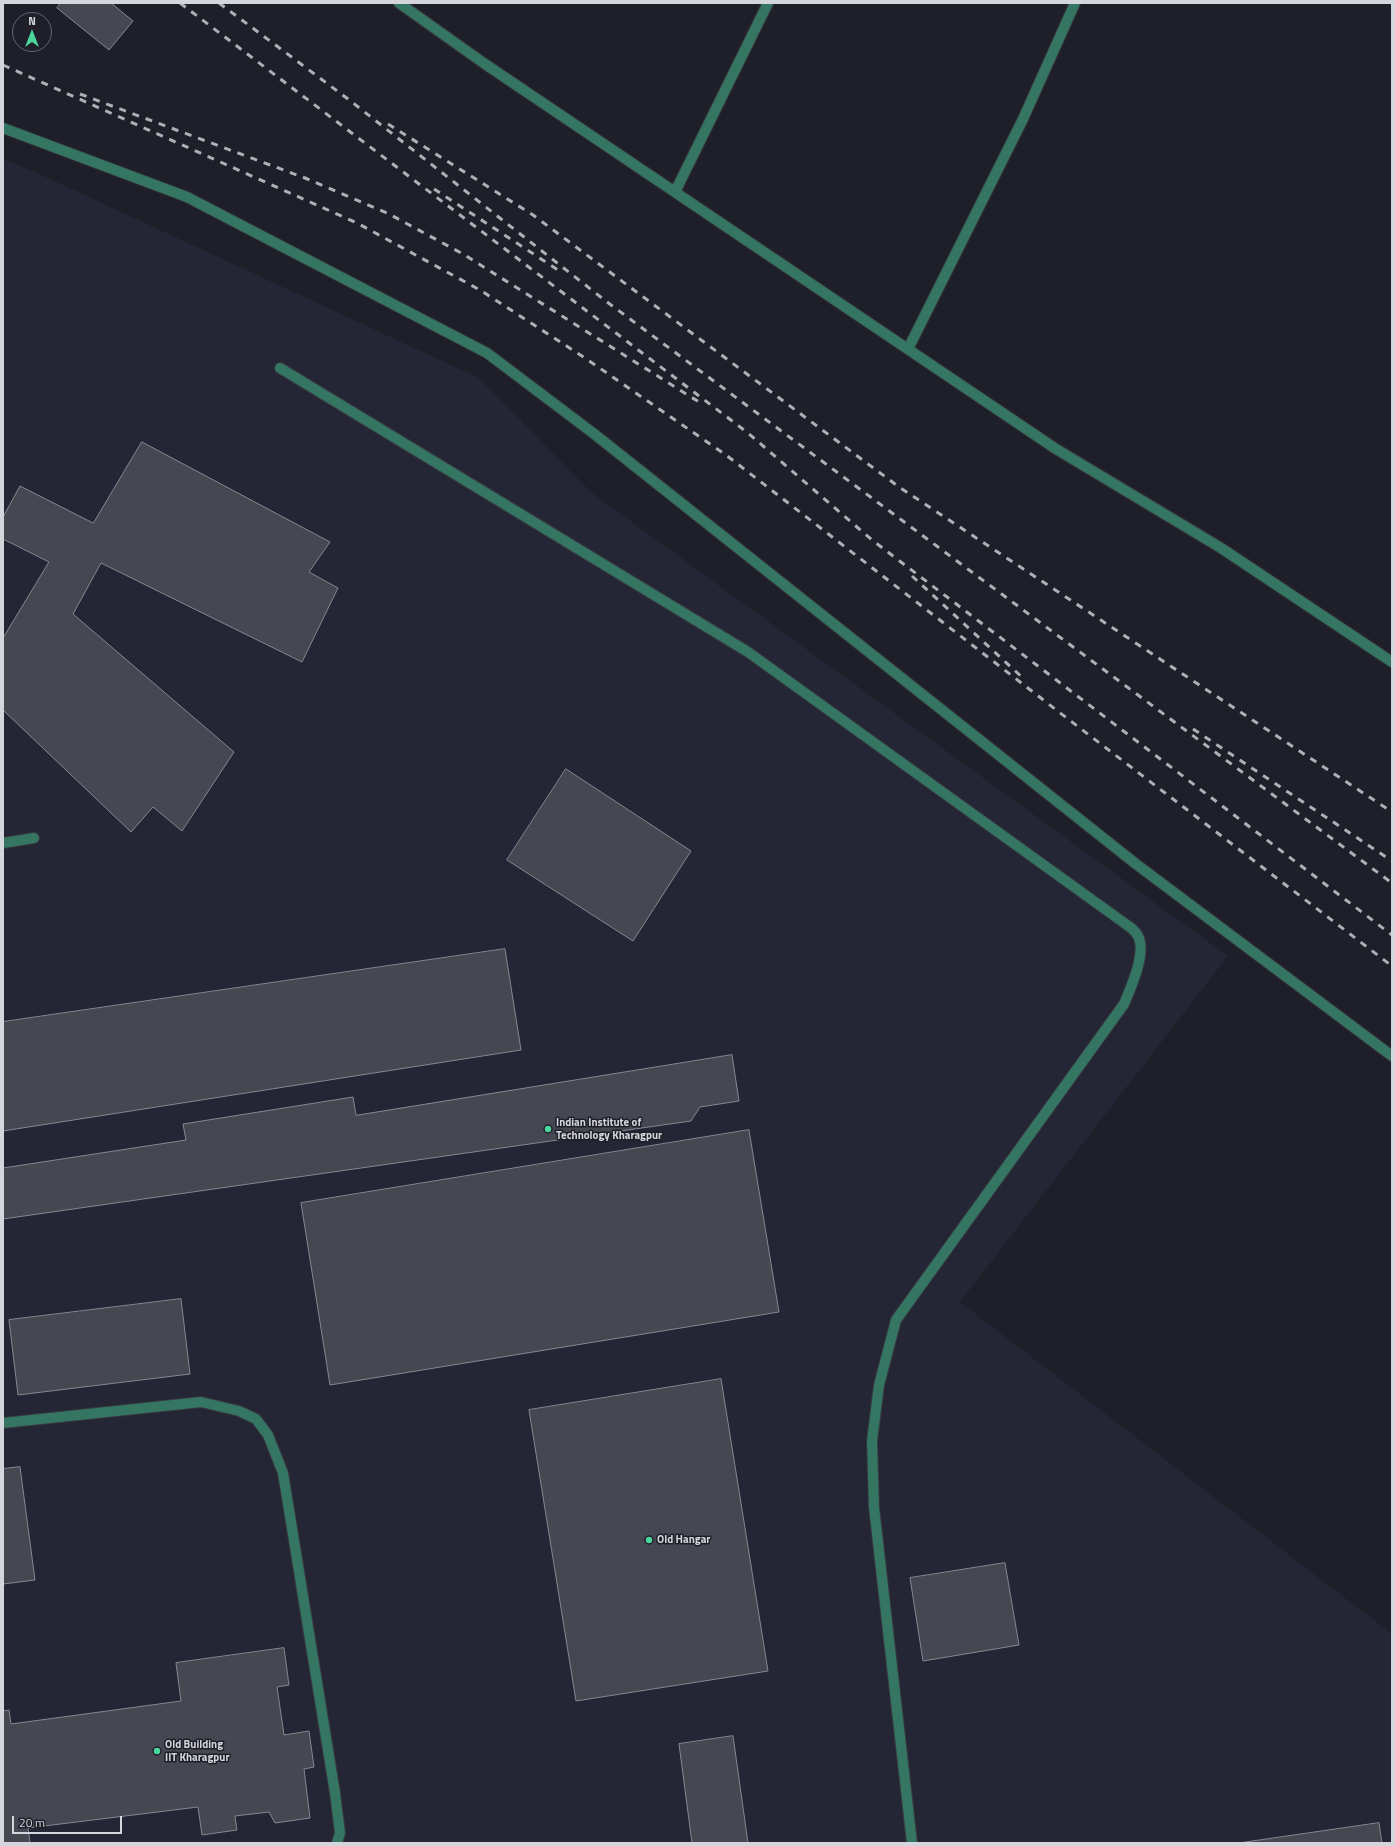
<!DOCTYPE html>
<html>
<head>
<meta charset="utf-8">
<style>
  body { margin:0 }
  #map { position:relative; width:1395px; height:1846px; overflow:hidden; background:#1e1f28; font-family:"Titillium Web",sans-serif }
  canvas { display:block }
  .frame { position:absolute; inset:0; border:4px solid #d5d6dc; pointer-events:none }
  .north { position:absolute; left:12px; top:12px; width:40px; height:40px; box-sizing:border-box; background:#1e1f28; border:1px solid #676870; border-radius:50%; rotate:0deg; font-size:11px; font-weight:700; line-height:16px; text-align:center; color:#d5d6dc }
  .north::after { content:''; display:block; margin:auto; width:14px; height:18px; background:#4bd49b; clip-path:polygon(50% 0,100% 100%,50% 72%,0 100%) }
  .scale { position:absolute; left:12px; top:1816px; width:110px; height:18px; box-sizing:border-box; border:2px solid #d5d6dc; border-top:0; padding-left:5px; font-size:12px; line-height:14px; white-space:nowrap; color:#d5d6dc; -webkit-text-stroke:3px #1e1f28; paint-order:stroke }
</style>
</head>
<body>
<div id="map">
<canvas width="1395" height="1846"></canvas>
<div class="frame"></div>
<div class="north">N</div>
<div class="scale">20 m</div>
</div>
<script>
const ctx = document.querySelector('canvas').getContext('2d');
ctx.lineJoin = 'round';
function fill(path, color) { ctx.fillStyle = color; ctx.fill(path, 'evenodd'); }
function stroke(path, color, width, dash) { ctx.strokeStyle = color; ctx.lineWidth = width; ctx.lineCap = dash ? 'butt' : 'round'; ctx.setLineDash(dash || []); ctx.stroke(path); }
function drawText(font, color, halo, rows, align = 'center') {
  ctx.font = font + ' "Titillium Web",sans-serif'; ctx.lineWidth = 3; ctx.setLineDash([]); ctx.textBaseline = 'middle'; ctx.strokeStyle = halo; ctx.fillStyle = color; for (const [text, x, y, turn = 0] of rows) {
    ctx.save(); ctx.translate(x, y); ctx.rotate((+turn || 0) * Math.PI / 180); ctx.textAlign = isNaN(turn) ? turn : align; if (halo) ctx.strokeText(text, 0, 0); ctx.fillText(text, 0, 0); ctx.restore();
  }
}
const built = new Path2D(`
  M3,159L33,171L479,378L592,493L1228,956L960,1302L1392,1634V1843H3Z`);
const building = new Path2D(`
  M61,3H111L133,21L109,50L57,8Z
  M142,442L330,542L309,572L338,588L302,662L101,563L73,614L234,752L182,831L153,807L131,832L3,710V638L49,562L3,539V517L20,486L93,523Z
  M566,769L691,851L633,941L507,860Z
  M505,949L521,1050L3,1131V1022Z
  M732,1055L739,1101L700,1107L691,1121L3,1219V1168L186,1140L183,1124L353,1097L356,1115Z
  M749,1130L779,1312L330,1385L301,1203Z
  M181,1299L190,1374L18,1395L9,1320Z
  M721,1379L768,1671L576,1701L529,1410Z
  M20,1467L35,1580L3,1584V1469Z
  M1005,1563L1019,1645L923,1661L910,1578Z
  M284,1648L289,1685L277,1687L284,1735L309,1731L314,1767L304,1769L310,1818L275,1823L269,1812L235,1816L237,1830L202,1835L198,1807L28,1828L30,1843H3V1711L9,1710L11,1724L181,1701L176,1663Z
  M733,1736L748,1843H692L679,1744Z
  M1379,1823L1382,1843H1239Z`);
const minor = new Path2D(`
  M399,3L485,64L1056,449L1221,548L1392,662
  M3,128L187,197L487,353L593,433L1136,864L1392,1056
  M675,192L768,3
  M908,349L1023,119L1075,3
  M280,368L748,652L1127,925C1130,927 1134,930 1136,933C1149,949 1131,987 1124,1004L896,1320L879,1385L872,1441L874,1507L912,1843
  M3,843L34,838
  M3,1423L201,1402L239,1411L256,1419L268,1435L283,1473L335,1793L340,1833L337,1843`);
const rail = new Path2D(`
  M180,3L748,433L872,540L1392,935
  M219,3L348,99L607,302L1392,883
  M3,65L357,223L480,290L585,358L726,455L1068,719L1392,966
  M80,94L305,178L389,214L463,254L699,402
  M388,124L533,215L899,487L1392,812
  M434,189L558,270
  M912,576L1024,679
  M1193,729L1392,861`);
const markers = [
  [548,1129,4,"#4bd49b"],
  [649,1540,4,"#4bd49b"],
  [157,1751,4,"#4bd49b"]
];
const poiNames = [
  ["Indian Institute of",556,1123],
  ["Technology Kharagpur",556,1136],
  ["Old Hangar",657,1540],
  ["Old Building",165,1745],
  ["IIT Kharagpur",165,1758]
];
fill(built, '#242635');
fill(building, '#474751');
stroke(building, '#878792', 1);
stroke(minor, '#383941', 12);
stroke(minor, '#347662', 10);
stroke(rail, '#afb0b6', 3, [7, 7]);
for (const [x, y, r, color] of markers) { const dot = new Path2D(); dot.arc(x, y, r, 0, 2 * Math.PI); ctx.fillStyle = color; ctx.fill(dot); stroke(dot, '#1e1f28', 1.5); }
drawText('bold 11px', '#d5d6dc', '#1e1f28', poiNames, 'left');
</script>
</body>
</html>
